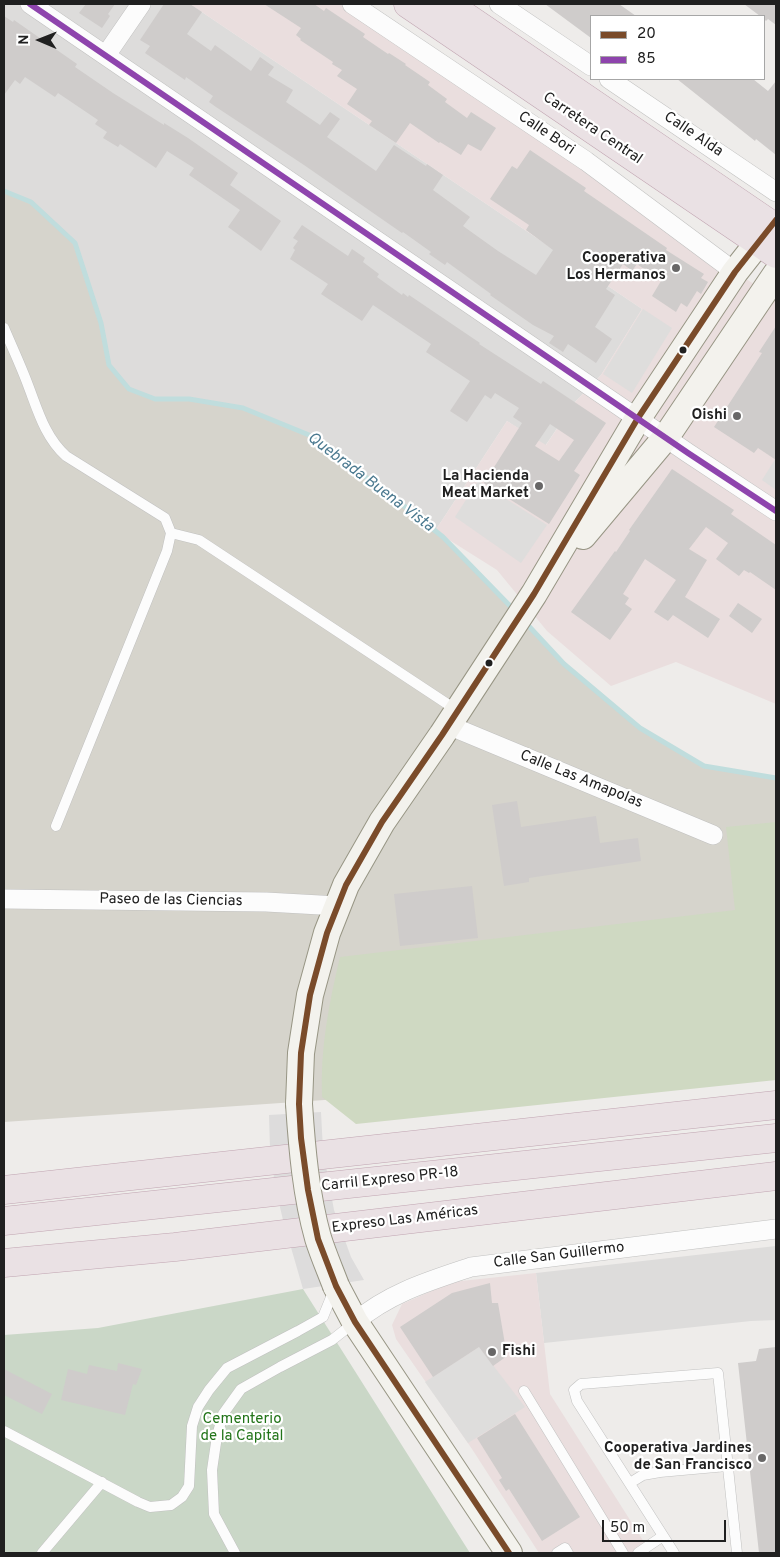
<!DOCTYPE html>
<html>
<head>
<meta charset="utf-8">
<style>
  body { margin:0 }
  #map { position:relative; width:780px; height:1557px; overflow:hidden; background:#eeecea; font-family:Overpass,sans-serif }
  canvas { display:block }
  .frame { position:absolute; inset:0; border:5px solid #202020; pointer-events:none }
  .legend { position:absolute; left:590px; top:15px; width:175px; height:65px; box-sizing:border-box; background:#fff; border:1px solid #a6a6a6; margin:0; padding:6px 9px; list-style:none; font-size:15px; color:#202020 }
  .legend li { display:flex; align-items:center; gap:10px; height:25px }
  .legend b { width:25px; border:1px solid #a6a6a6 }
  .north { position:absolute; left:15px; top:15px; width:50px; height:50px; -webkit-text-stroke:4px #fff; paint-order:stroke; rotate:271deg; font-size:14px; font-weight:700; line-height:20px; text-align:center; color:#202020 }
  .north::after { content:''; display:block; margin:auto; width:18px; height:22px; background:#202020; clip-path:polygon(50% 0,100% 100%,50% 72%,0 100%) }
  .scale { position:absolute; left:602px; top:1520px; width:124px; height:22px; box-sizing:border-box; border:2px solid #202020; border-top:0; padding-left:6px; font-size:15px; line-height:18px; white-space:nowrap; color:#202020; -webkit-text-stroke:4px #fff; paint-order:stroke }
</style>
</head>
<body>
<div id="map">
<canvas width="780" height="1557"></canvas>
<div class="frame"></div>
<ul class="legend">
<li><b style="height:6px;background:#7a4b2a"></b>20</li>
<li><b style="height:6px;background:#8e44ad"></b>85</li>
</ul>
<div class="north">N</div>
<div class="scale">50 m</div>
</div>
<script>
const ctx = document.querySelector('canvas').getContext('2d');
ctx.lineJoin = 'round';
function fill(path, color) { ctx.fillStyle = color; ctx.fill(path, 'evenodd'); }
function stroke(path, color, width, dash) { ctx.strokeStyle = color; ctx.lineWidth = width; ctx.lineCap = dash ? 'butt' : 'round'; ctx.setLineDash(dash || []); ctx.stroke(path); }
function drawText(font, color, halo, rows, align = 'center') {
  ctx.font = font + ' Overpass,sans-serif'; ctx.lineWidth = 4.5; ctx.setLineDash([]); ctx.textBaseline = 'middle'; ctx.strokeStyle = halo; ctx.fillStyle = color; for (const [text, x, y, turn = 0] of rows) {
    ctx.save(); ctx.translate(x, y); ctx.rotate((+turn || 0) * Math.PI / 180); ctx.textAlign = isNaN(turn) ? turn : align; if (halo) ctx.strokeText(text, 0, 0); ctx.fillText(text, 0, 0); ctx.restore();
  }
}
const residential = new Path2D(`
  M4,4H190L642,309L601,375L575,402L545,446L507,421L435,531L394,498L309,435L243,408L189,399H155L129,389L109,365L101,323L31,202L4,191Z
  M776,1246V1320L751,1321L544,1343L536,1273Z`);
const commercial = new Path2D(`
  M190,4H352L735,272L776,298V704L676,662L611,686L547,631L497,570L435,531L507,421L546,445L575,402L601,375L642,309Z
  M536,1273L550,1394L651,1553H539L472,1449L396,1339L392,1325L402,1304L452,1282Z`);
const construction = new Path2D(`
  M4,191L31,202L75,243L101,323L109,365L129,389L155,399H189L243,408L309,435L394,498L443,537L494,589L564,664L640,728L704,766L776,778V1069L4,1122Z`);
const forest = new Path2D(`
  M776,822V1080L356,1124L322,1097C320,1049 329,1003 340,957L735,910L726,827Z`);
const cemetery = new Path2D(`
  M303,1289L470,1553H4V1335L98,1328Z`);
const parking = new Path2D(`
  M643,309L672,328L632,393L603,374Z
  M776,458V490L762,480Z
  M478,481L547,525L521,563L455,517Z
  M479,1347L525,1407L468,1443L425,1382Z`);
const pier = new Path2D(`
  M321,1112L323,1150L334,1210L351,1257L364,1280L303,1289L283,1220L275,1186L270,1149L269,1115Z`);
const stream = new Path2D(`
  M4,191L31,202L75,243L101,323L109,365L129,389L155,399H189L243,408L309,435L394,498L443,537L514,610
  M525,622L564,664L640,728L704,766L776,778`);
const building = new Path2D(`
  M86,4H115L108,14L110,16L102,28L79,13Z
  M164,4H190L202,12L187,34L211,51L215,45L251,71L260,57L274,67L268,75L293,90L286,102L320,125L330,112L340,119L327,137L376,171L394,145L426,166L427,164L443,175L433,190L470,217L463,226L498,251L536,275L553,250L526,230L529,225L490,199L512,166L517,169L530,150L586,188L584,191L667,248L666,250L704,274L701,278L708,282L701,294L697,291L687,307L681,303L676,312L652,296L661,281L637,264L632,271L623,264L606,289L615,295L595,327L612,339L596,363L568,344L563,352L549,343L554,336L533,325L490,295L491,294L447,262L445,265L429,254L431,252L403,232L402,233L304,165L216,107L209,102L213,96L186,77L185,80L145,53L150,46L140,40Z
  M264,4H314L324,11L326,8L365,34L363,37L388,54L389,53L406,64L405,65L430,82L428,85L447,99L445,102L467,118L471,112L496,128L481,151L468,144L461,155L440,142L439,143L410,123L396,143L369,125L372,121L347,104L357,89L337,76L342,70L332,64L333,62L300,40L301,39L296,35L301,28Z
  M545,4H619L636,16H591V38Z
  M744,4H776V25L768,19L766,21L764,19V16H760Z
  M4,16L13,22L14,20L77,64L75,67L113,93L164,125V123L188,138L238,173L230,185L281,221L261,251L228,227L240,210L189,175L194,168L167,151L156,168L120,144L118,147L103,138L107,132L95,124L98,120L58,93L55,97L25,77L20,84L15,80L4,95Z
  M677,79H753L768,91L776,81V155L756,139L755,141Z
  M302,225L348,256L352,249L365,258L363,262L379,274L377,277L402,295L403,293L408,297L409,295L480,343L479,344L541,384L543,381L606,423L574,471L580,475L549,524L484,483L522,423L513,417L519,408L495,393L491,399L485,395L467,422L450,411L470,381L426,352L431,344L373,305L362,321L321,294L328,284L290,259L295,250L293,248L298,241L293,238ZM550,424L574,440L559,461L535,446Z
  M776,326V460L758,448L754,453L714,427L762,353L759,352Z
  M672,469L734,510L731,514L776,545V590L750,572L749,573L744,570L739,576L716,559L728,543L706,527L689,549L707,560L685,597L720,619L708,638L673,615L668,621L654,612L676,580L645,559L623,594L629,598L625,604L632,609L610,640L571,612L615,551L616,552L630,531L629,530Z
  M738,603L762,619L752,633L729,616Z
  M517,801L521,827L596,816L600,843L638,838L641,861L529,878V882L504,886L492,805Z
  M472,886L478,938L400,946L394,894Z
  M490,1283L492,1303H498L507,1356L493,1366L479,1347L433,1377L400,1327L452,1293Z
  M776,1347V1553H759L738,1363L756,1361L759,1349Z
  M118,1363L142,1369L136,1385L133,1384L125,1415L61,1400L68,1369L87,1374L89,1365L117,1371Z
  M4,1369L52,1394L42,1414L4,1395Z
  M515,1414L580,1517L542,1541L509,1489L506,1491L499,1480L502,1478L477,1438Z`);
const lane = new Path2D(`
  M4,328C12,347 21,366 28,385C38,411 45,437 66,456L165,518L171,533L167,551L56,826
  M171,533L199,540L458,711
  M524,1391L623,1553
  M4,1431L138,1502L150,1507L171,1505L182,1497L189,1486L192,1426L198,1407L209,1390L227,1368L298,1331L323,1317L334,1290
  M630,1483L643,1475L660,1472L727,1466
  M42,1553L102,1482
  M235,1553L214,1514L212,1470L217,1436L223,1414L241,1389L280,1367L332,1340L355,1322
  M557,1553L565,1548L568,1553
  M638,1553L663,1536
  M674,1553L577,1401L574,1390L581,1384L718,1373L737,1553`);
const street = new Path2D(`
  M30,4L688,453L776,511
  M352,4L586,161L735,272
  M499,4L591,66
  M106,55L141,4
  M609,79L776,192
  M448,725L713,835
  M4,899L266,902L338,906
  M355,1322C389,1293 429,1281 471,1267L776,1229`);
const secondary = new Path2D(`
  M583,536L666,437L776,274
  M299,1104L301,1053L310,995L327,933L346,885L382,822L442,735L534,594L638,418L735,272L772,225
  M336,1286L355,1322L509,1553`);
const highway = new Path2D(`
  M408,4L776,254
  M447,4L776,228
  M4,1190L776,1105
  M4,1221L776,1138
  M4,1263L175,1247L776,1176`);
const secondaryBridge = new Path2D(`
  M299,1104C302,1149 306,1195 318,1238C323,1254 330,1270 336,1286`);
const bus1 = new Path2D(`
  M509,1553L355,1322L336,1286L318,1239L308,1190L301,1138L299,1104L301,1053L310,995L327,933L346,885L382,822L442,735L534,594L638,418L735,272L776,220`);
const bus2 = new Path2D(`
  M30,4L688,453L776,511`);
const markers = [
  [676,268,5,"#686767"],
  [683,350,4.5,"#202020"],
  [737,416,5,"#686767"],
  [539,486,5,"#686767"],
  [489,663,4.5,"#202020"],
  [492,1352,5,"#686767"],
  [762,1458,5,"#686767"]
];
const streetNames = [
  ["Carretera Central",592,129,34],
  ["Calle Bori",546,134,34],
  ["Calle Alda",693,135,34],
  ["Calle Las Amapolas",581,780,22],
  ["Paseo de las Ciencias",171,901,1],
  ["Carril Expreso PR-18",390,1180,-6],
  ["Expreso Las Américas",405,1220,-7],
  ["Calle San Guillermo",559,1256,-7]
];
const poiNames = [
  ["Cooperativa",666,259],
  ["Los Hermanos",666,276],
  ["Oishi",727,416],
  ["La Hacienda",529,477],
  ["Meat Market",529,494],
  ["Fishi",502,1352,"left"],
  ["Cooperativa Jardines",752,1449],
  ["de San Francisco",752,1466]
];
const parkNames = [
  ["Cementerio",242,1420],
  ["de la Capital",242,1437]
];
const waterNames = [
  ["Quebrada Buena Vista",370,483,37]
];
fill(residential, '#dddcdb');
fill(commercial, '#eadede');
fill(construction, '#d6d4cc');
fill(forest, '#cfd9c2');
fill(cemetery, '#cad7c7');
fill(parking, '#dedddc');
fill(pier, '#dddcdc');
stroke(stream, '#c0dddd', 5);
fill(building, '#cfcccb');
stroke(lane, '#c1c1c0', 11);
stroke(street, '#c1c1c0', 20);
stroke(secondary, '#979584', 28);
stroke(highway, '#c0a4b1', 29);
stroke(lane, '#fcfcfc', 10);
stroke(street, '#fcfcfc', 19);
stroke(secondary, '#f3f2ed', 26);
stroke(highway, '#eae1e4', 28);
stroke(secondaryBridge, '#979584', 28, []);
stroke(secondaryBridge, '#f3f2ed', 26);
stroke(bus1, '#7a4b2a', 6);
stroke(bus2, '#8e44ad', 6);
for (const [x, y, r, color] of markers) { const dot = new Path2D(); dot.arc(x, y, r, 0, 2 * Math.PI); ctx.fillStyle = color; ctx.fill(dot); stroke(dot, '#fff', 2); }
drawText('15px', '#202020', '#fff', streetNames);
drawText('bold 15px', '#202020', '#fff', poiNames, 'right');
drawText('15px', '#227419', '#fff', parkNames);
drawText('italic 16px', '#4c7a90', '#fff', waterNames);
</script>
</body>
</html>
